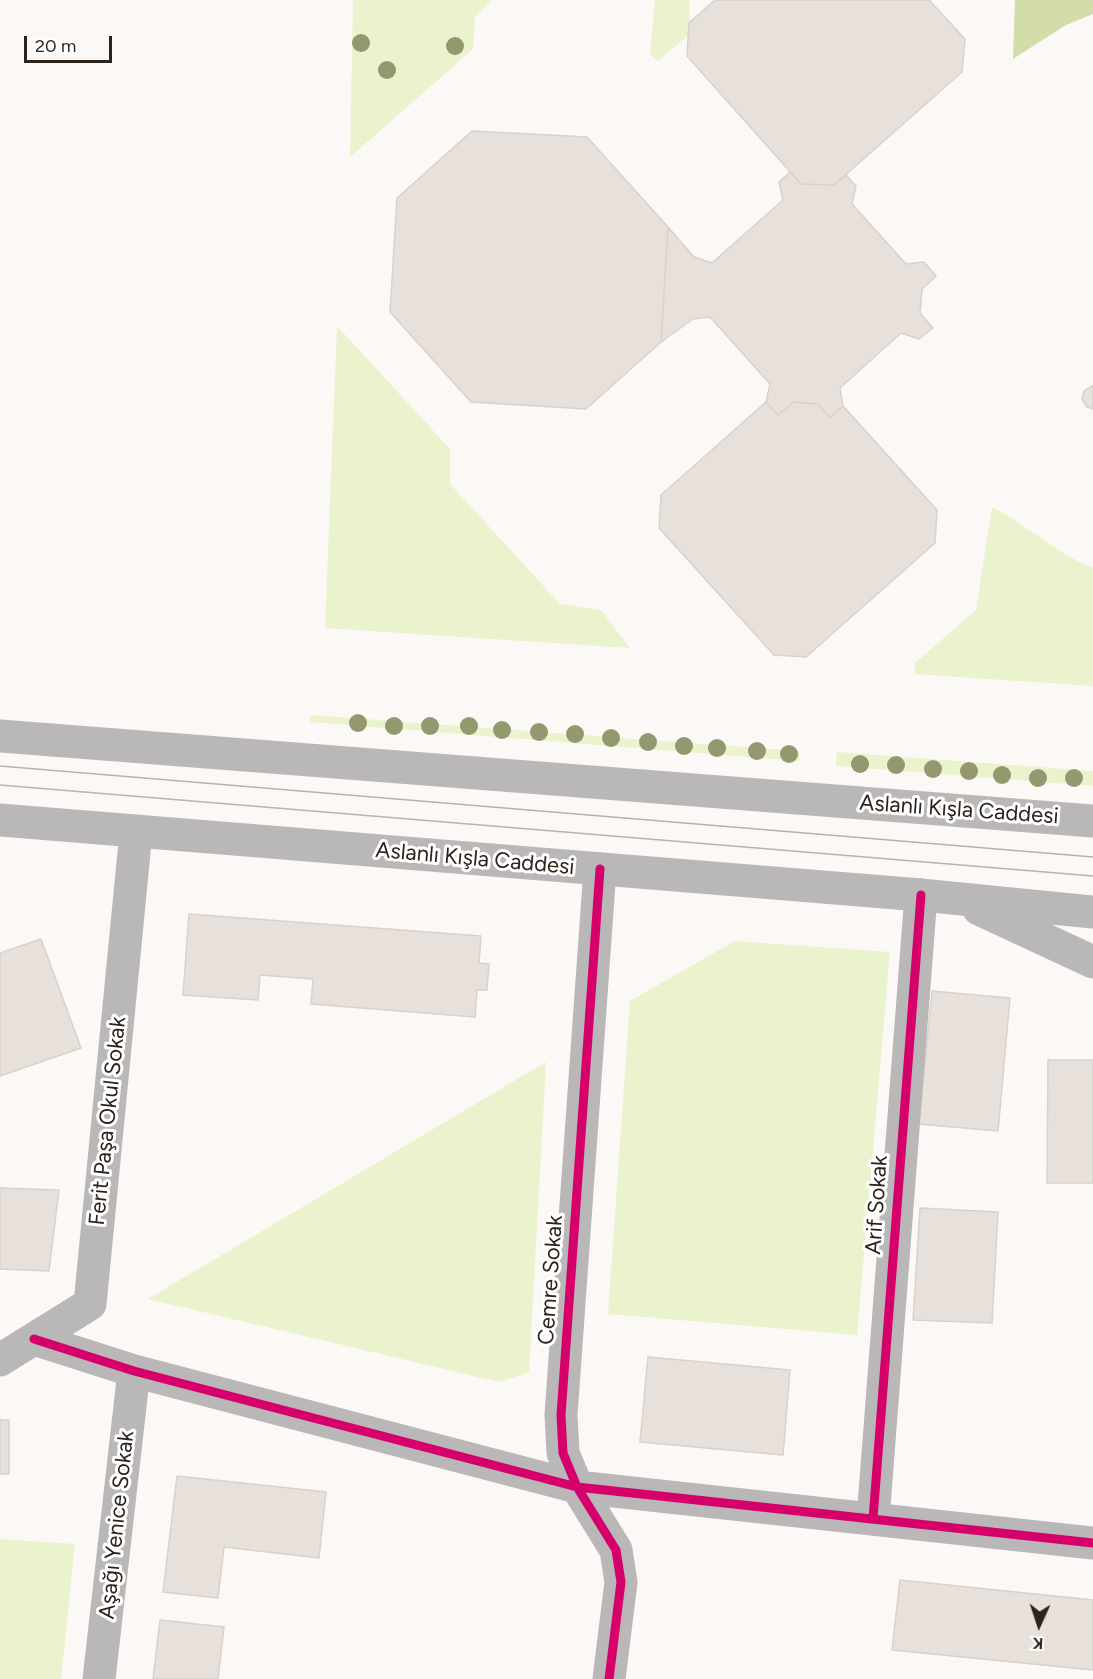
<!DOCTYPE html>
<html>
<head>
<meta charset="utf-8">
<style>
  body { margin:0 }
  #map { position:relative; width:1093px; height:1679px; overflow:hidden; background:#fbf8f6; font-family:Figtree,sans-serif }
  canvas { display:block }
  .north { position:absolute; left:1009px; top:1595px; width:60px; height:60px; -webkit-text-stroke:4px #fff; paint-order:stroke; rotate:183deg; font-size:16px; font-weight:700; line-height:24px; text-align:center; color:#2d231a }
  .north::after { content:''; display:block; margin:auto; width:21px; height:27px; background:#2d231a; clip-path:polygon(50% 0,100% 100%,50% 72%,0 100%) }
  .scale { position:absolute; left:24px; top:36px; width:88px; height:27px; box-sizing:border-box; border:3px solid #2d231a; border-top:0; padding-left:8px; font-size:18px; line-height:21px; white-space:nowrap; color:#2d231a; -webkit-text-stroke:4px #fff; paint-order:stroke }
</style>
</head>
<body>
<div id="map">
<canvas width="1093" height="1679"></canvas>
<div class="north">K</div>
<div class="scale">20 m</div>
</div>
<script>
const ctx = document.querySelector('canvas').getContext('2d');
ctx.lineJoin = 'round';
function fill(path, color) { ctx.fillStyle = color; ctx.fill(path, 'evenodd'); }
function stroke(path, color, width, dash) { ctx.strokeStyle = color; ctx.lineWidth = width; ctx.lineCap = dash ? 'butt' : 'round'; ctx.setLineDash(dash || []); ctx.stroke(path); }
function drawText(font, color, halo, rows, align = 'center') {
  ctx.font = font + ' Figtree,sans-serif'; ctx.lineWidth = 6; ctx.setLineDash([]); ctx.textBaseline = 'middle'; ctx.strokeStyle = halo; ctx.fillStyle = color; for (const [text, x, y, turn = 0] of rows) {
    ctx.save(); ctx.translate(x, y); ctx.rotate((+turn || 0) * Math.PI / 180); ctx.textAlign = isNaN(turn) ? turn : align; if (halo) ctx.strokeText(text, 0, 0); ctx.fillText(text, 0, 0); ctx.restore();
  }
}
const green = new Path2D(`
  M353,0H492L475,17L473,49L350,157Z
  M655,0H689L691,33L658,61L650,54Z
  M337,326L450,449V484L560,604L601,610L630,648L325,628Z
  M992,507C1027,525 1057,554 1093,568V686L915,674V663L976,610Z
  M311,715L799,751V761L310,722Z
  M837,752L1093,771V786L836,766Z
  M735,941L890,952L857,1335L608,1314L630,1001Z
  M546,1062L529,1372L499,1382L148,1299Z
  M0,1539L75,1544L61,1679H0Z`);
const forest = new Path2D(`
  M1015,0H1093V14L1066,25L1013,59Z`);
const building = new Path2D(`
  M715,0H929L965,39L962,72L834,185L801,184L687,56L689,23Z
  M472,131L587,137L668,227L661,342L586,409L471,402L390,312L397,198Z
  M790,172L801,184L834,185L846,175L856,186L852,204L906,264L924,262L936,276L922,289L920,313L933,328L919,339L901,333L840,388L843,406L830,418L818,404L793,402L778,415L766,402L770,384L710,317L693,319L661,342L668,227L694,257L712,263L783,200L779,182Z
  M1092,386H1093V409L1087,407L1082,399L1084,391Z
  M766,402L778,415L793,402L818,404L830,418L843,406L937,510L935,543L806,657L774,655L659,528L661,495Z
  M189,914L481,936L479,963L489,964L487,990H477L475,1017L311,1004L313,979L260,975L258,1000L183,995Z
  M41,939L81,1048L0,1076V953Z
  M932,991L1010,998L998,1131L919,1124Z
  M1048,1060H1093V1183H1047Z
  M0,1188L59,1190L49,1271L0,1269Z
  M920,1208L998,1212L992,1323L913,1320Z
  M648,1357L790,1370L783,1455L640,1442Z
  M0,1420H9V1474H0Z
  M177,1476L326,1492L319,1558L224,1547L218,1598L163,1592Z
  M900,1580L1093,1600V1670L892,1650Z
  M160,1620L224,1627L218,1679H153Z`);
const street = new Path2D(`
  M600,869L561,1415L563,1453L577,1487L616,1550L621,1582L609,1679
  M34,1339L134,1371L577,1487L1093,1543
  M0,1360L90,1304L136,832
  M873,1519L921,895
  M99,1679L134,1371`);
const secondary = new Path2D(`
  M0,736L1093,821
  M0,820L921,895L1093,912
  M979,909L1093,962`);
const tram = new Path2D(`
  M0,766L1093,857
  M0,785L1093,876`);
const cycleway = new Path2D(`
  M600,869L561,1415L563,1453L577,1487L616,1550L621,1582L609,1679
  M34,1339L134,1371L577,1487L1093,1543
  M873,1519L921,895`);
const trees = [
  [361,43],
  [455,46],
  [387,70],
  [358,723],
  [394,726],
  [430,726],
  [469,726],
  [502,730],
  [539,732],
  [575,734],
  [611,738],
  [648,742],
  [684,746],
  [717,748],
  [757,751],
  [789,754],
  [860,764],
  [896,765],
  [933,769],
  [969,771],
  [1002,775],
  [1038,778],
  [1074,778]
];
const streetNames = [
  ["Aslanlı Kışla Caddesi",959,810,4],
  ["Aslanlı Kışla Caddesi",475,859,5],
  ["Ferit Paşa Okul Sokak",108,1121,-84],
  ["Arif Sokak",877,1205,-86],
  ["Cemre Sokak",551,1280,-86],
  ["Aşağı Yenice Sokak",117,1525,-84]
];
fill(green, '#ebf2ce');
fill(forest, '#d3dda9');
fill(building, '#e8e1db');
stroke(building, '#d8d2cd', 1.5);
stroke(street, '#bab7b9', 33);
stroke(secondary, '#bab7b8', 33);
stroke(tram, '#b5b2b2', 1.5);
stroke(cycleway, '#d6006c', 9);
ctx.fillStyle = '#93986f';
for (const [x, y] of trees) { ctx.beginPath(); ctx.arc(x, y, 9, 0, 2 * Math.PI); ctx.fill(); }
drawText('22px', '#2d231a', '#fff', streetNames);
</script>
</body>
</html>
